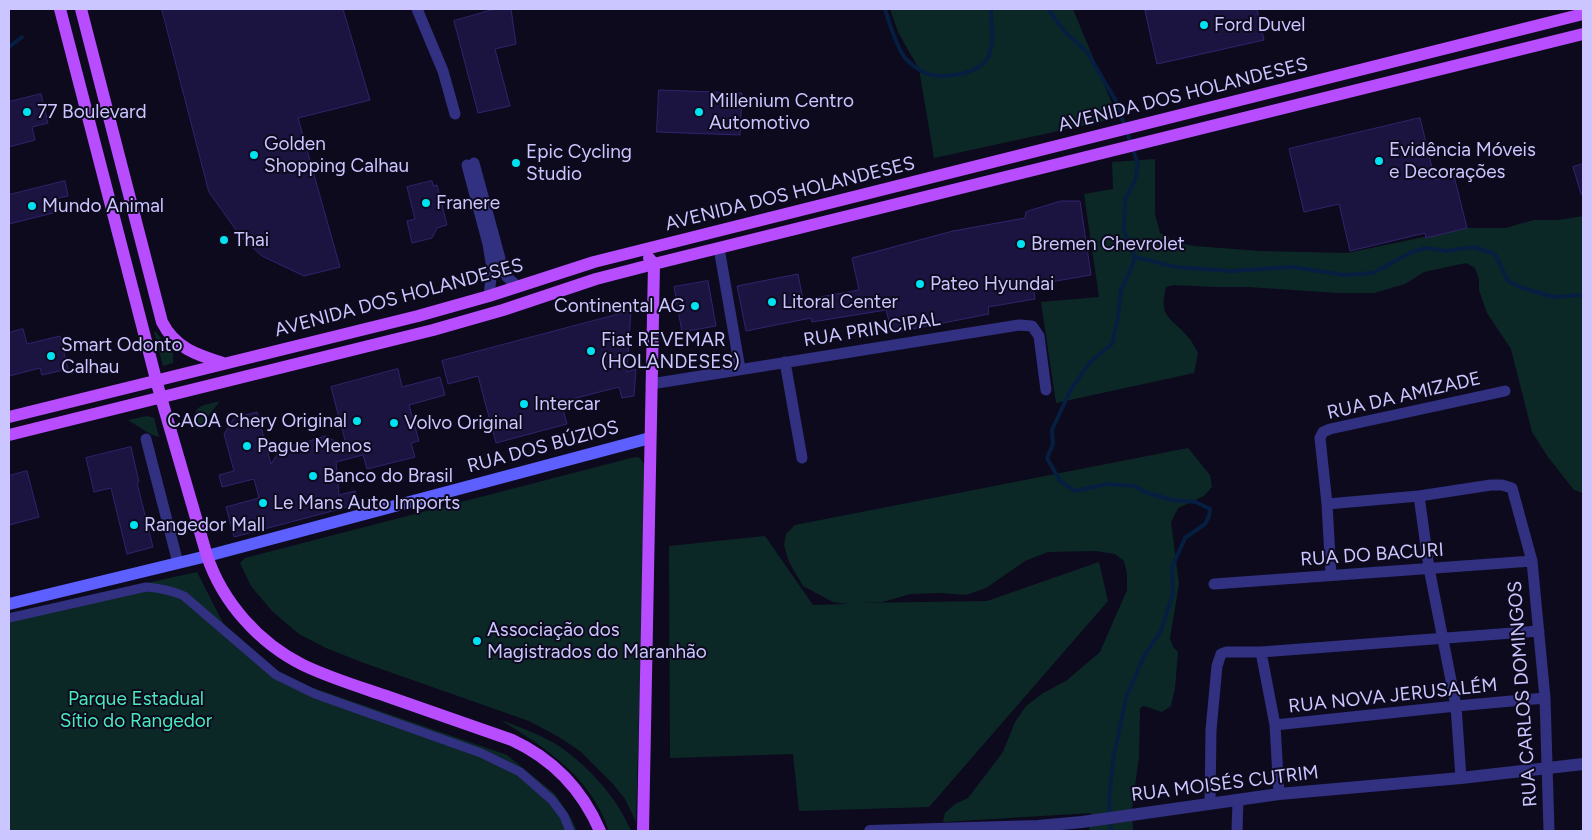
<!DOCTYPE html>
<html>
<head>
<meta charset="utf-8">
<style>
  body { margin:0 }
  #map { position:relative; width:1592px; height:840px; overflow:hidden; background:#0d0a1e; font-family:Figtree,sans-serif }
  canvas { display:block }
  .frame { position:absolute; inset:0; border:10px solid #cbc6ff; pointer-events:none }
</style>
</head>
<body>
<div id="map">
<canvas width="1592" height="840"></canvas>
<div class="frame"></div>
</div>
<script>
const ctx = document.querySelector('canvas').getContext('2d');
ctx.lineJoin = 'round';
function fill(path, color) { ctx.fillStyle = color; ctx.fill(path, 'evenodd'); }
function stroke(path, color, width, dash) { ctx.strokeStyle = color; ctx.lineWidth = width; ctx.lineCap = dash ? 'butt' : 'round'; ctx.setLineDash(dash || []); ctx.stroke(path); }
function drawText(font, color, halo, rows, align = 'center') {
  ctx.font = font + ' Figtree,sans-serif'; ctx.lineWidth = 4; ctx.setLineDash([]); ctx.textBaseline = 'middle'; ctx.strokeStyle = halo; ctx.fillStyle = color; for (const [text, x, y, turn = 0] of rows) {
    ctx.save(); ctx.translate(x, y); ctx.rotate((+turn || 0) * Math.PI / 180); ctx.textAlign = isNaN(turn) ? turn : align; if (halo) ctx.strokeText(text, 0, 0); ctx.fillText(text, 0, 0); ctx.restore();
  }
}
const green = new Path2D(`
  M890,9H1073L1118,118L934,158L919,69L898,32Z
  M1155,159V214L1160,233L1178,243L1194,246L1261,251L1347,253L1467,228H1506L1533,220H1559L1583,216V493L1574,490L1548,457L1532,432L1511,349L1487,313L1479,290V279L1475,268L1466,263L1424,272L1405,284L1374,293H1339L1248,287H1215L1174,285L1166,287C1158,318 1171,317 1188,337C1192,341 1195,348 1198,353L1194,373L1056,403L1041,302L1099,297L1084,194L1113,189L1112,162Z
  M154,332H156L173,354V363L163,366Z
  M220,401L197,430C192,405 197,407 220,401Z
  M147,416L154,418L159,437L150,434L128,420Z
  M1188,448L1210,475L1212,487L1204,496L1178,508L1171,522L1179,584L1170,638L1173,647L1178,652L1175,688L1171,706L1162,712L1144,706L1140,708L1139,757L1132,808L1133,831H1089L1091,813L943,822L945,813L955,804L968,798L1003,752L1015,722L1026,706L1043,693L1066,681L1100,652L1127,590V574L1124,561L1115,554L1096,551L1048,552L1025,561L986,588L966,595L939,593L910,594L883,602L858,603L987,601L1099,562L1108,601L929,807L799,811L793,754L670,758L669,546L765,536L813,605L848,604L833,602L803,586L789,562L784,545L786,534L795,525Z
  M635,457L640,458L646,467L636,822L625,799L613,784L580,751L559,737L529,721L364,663L326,648L299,634L272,611L251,586L240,563L245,558Z
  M197,572L223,623L275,671L302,684L507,755L555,794L571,818L577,831H9V613Z
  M501,720C519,727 537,733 554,743C584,761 618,798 631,831H609C591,777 547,749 501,720Z`);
const stream = new Path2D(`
  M885,9C889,22 898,53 908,61C913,66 925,74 931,75C949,78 981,74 989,55C996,39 990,24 991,9
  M1048,9L1065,32L1087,52L1116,101L1138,164L1135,181L1125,199L1124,232L1135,257L1176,267L1231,271L1293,267L1344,275L1373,273L1412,252L1426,248L1446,251L1474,247L1495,254L1508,281L1522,288L1554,297L1583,295
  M9,47L22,37
  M1111,831L1109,801L1113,760L1126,698L1144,656L1161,631L1173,593L1172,567L1185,538L1205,524L1209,516L1210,509L1196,502L1172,500L1148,493L1134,486L1107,484L1075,491L1060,481L1047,458L1053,444L1052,430L1070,391L1090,362L1112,344L1118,317L1121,290L1132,266L1135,257`);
const building = new Path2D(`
  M162,9H343L370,100L298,118L340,267L304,276L262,256L241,237L209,192Z
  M495,9H511L516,44L495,49L510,106L478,113L454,21Z
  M1153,9H1257L1264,40L1157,64L1145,11Z
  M659,90L742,93L740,135L657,132Z
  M41,94L48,123L32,127L35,140L9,147V102Z
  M1420,118L1435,180L1454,176L1467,228L1426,238L1425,233L1350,251L1339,204L1304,212L1289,149Z
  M1583,164V194H1581L1573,167Z
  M65,181L68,196L54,199L57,212L9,224V195Z
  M432,181L433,186L437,185L447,225L437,228L432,238L412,243L407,221L415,219L407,187Z
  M1061,201H1080L1091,275L1033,285L1035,299L988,307L989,314L892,333L886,310L812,322L811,318L746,331L737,286L798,274L803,300L859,290L852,258L953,231L1025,218L1026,212Z
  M708,281L716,326L682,332L674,287Z
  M631,311L627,372L636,369L634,396L622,398L619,387L561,402L567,424L496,443L478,376L448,384L442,361Z
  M23,329L27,344L60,336L68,369L42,375L40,368L9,376V333Z
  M398,369L402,387L440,377L445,395L409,405L419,441L411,443L415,457L367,469L363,455L336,462L339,495L355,491L359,504L234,537L226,507L259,498L254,479L222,487L219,475L234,471L224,434L234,418L257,412L271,464L283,446L297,445L322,437L326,436L347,448L331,387Z
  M131,447L139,482L137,483L153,547L127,554L111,488L94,492L86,458Z
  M27,471L39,517L9,525V476Z`);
const pedestrian = new Path2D(`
  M9,618L146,587C160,588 171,590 184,596L276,675L315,694L481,753L520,772L552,800L564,816L570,831`);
const minor = new Path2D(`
  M417,9L443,71L455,114
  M474,163L502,266L507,277L518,287
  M467,165L488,244L492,268L489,296
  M719,248L740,369
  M785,362L802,458
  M651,384L1019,325L1032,326L1039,336L1046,390
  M146,439L178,563
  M1419,496L1429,568L1456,706L1461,778
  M1327,504L1419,496L1491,485H1502L1512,488L1532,561L1545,698L1549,831
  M1331,575L1327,504L1320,438L1323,432L1330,429L1505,391
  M1214,584L1532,561
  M1261,652L1275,725L1279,794
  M1275,725L1456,706L1545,698
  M1210,804L1211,730L1217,666L1221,654L1226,652H1261L1539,631
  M1237,831L1238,800`);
const tertiary = new Path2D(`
  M870,831L1038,826L1082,822L1279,794L1461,778L1583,764`);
const secondary = new Path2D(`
  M9,604L207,556L650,438`);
const primary = new Path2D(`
  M60,9L158,387L207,556C223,603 259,643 303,665C330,678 360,687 389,697C430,711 471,726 512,740C553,759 582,789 600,831
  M81,9L162,322C175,348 197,355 223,363
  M9,417L418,316L489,296L594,262L1583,14
  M9,435L433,330L503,310L596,279L654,264L1583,34
  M643,831L654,264L649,258`);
const markers = [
  [1204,25,5,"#00e1f1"],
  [27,112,5,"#00e1f1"],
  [699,112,5,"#00e1f1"],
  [254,155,5,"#00e1f1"],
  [1379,161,5,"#00e1f1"],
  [516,163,5,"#00e1f1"],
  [426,203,5,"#00e1f1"],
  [32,206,5,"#00e1f1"],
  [224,240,5,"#00e1f1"],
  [1021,244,5,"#00e1f1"],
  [920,284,5,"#00e1f1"],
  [772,302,5,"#00e1f1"],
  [695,306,5,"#00e1f1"],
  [591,351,5,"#00e1f1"],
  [51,356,5,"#00e1f1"],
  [524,404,5,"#00e1f1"],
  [357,421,5,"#00e1f1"],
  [394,423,5,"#00e1f1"],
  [247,446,5,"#00e1f1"],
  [313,476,5,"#00e1f1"],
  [263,503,5,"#00e1f1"],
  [134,525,5,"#00e1f1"],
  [477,641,5,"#00e1f1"]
];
const poiNames = [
  ["Ford Duvel",1214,25],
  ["Millenium Centro",709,101],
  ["Automotivo",709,123],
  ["77 Boulevard",37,112],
  ["Golden",264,144],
  ["Shopping Calhau",264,166],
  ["Evidência Móveis",1389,150],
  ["e Decorações",1389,172],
  ["Epic Cycling",526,152],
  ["Studio",526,174],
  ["Franere",436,203],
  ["Mundo Animal",42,206],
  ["Thai",234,240],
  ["Bremen Chevrolet",1031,244],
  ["Pateo Hyundai",930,284],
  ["Litoral Center",782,302],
  ["Continental AG",685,306,"right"],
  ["Fiat REVEMAR",601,340],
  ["(HOLANDESES)",601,362],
  ["Smart Odonto",61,345],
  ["Calhau",61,367],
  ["Intercar",534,404],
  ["CAOA Chery Original",347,421,"right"],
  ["Volvo Original",404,423],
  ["Pague Menos",257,446],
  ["Banco do Brasil",323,476],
  ["Le Mans Auto Imports",273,503],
  ["Rangedor Mall",144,525],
  ["Associação dos",487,630],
  ["Magistrados do Maranhão",487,652]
];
const streetNames = [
  ["AVENIDA DOS HOLANDESES",1183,95,-14],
  ["AVENIDA DOS HOLANDESES",790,194,-14],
  ["AVENIDA DOS HOLANDESES",399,298,-15],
  ["RUA PRINCIPAL",872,330,-9],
  ["RUA DA AMIZADE",1404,396,-13],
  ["RUA DOS BÚZIOS",543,447,-15],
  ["RUA DO BACURI",1372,555,-4],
  ["RUA CARLOS DOMINGOS",1523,694,-94],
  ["RUA NOVA JERUSALÉM",1393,696,-6],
  ["RUA MOISÉS CUTRIM",1225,784,-7]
];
const parkNames = [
  ["Parque Estadual",136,699],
  ["Sítio do Rangedor",136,721]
];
fill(green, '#0c2826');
stroke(stream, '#061e40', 4);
fill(building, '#1c1440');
stroke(building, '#30246e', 1);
stroke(pedestrian, '#313081', 9);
stroke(minor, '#313081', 11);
stroke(tertiary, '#313081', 12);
stroke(secondary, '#5d5fff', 12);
stroke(primary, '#b74dff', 12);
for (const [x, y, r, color] of markers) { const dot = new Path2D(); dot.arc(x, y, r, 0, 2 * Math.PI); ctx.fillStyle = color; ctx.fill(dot); stroke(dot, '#0d0a1e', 2); }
drawText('19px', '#cbc6ff', '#0d0a1e', poiNames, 'left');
drawText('19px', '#cbc6ff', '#0d0a1e', streetNames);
drawText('19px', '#49e9bc', '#0d0a1e', parkNames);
</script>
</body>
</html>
